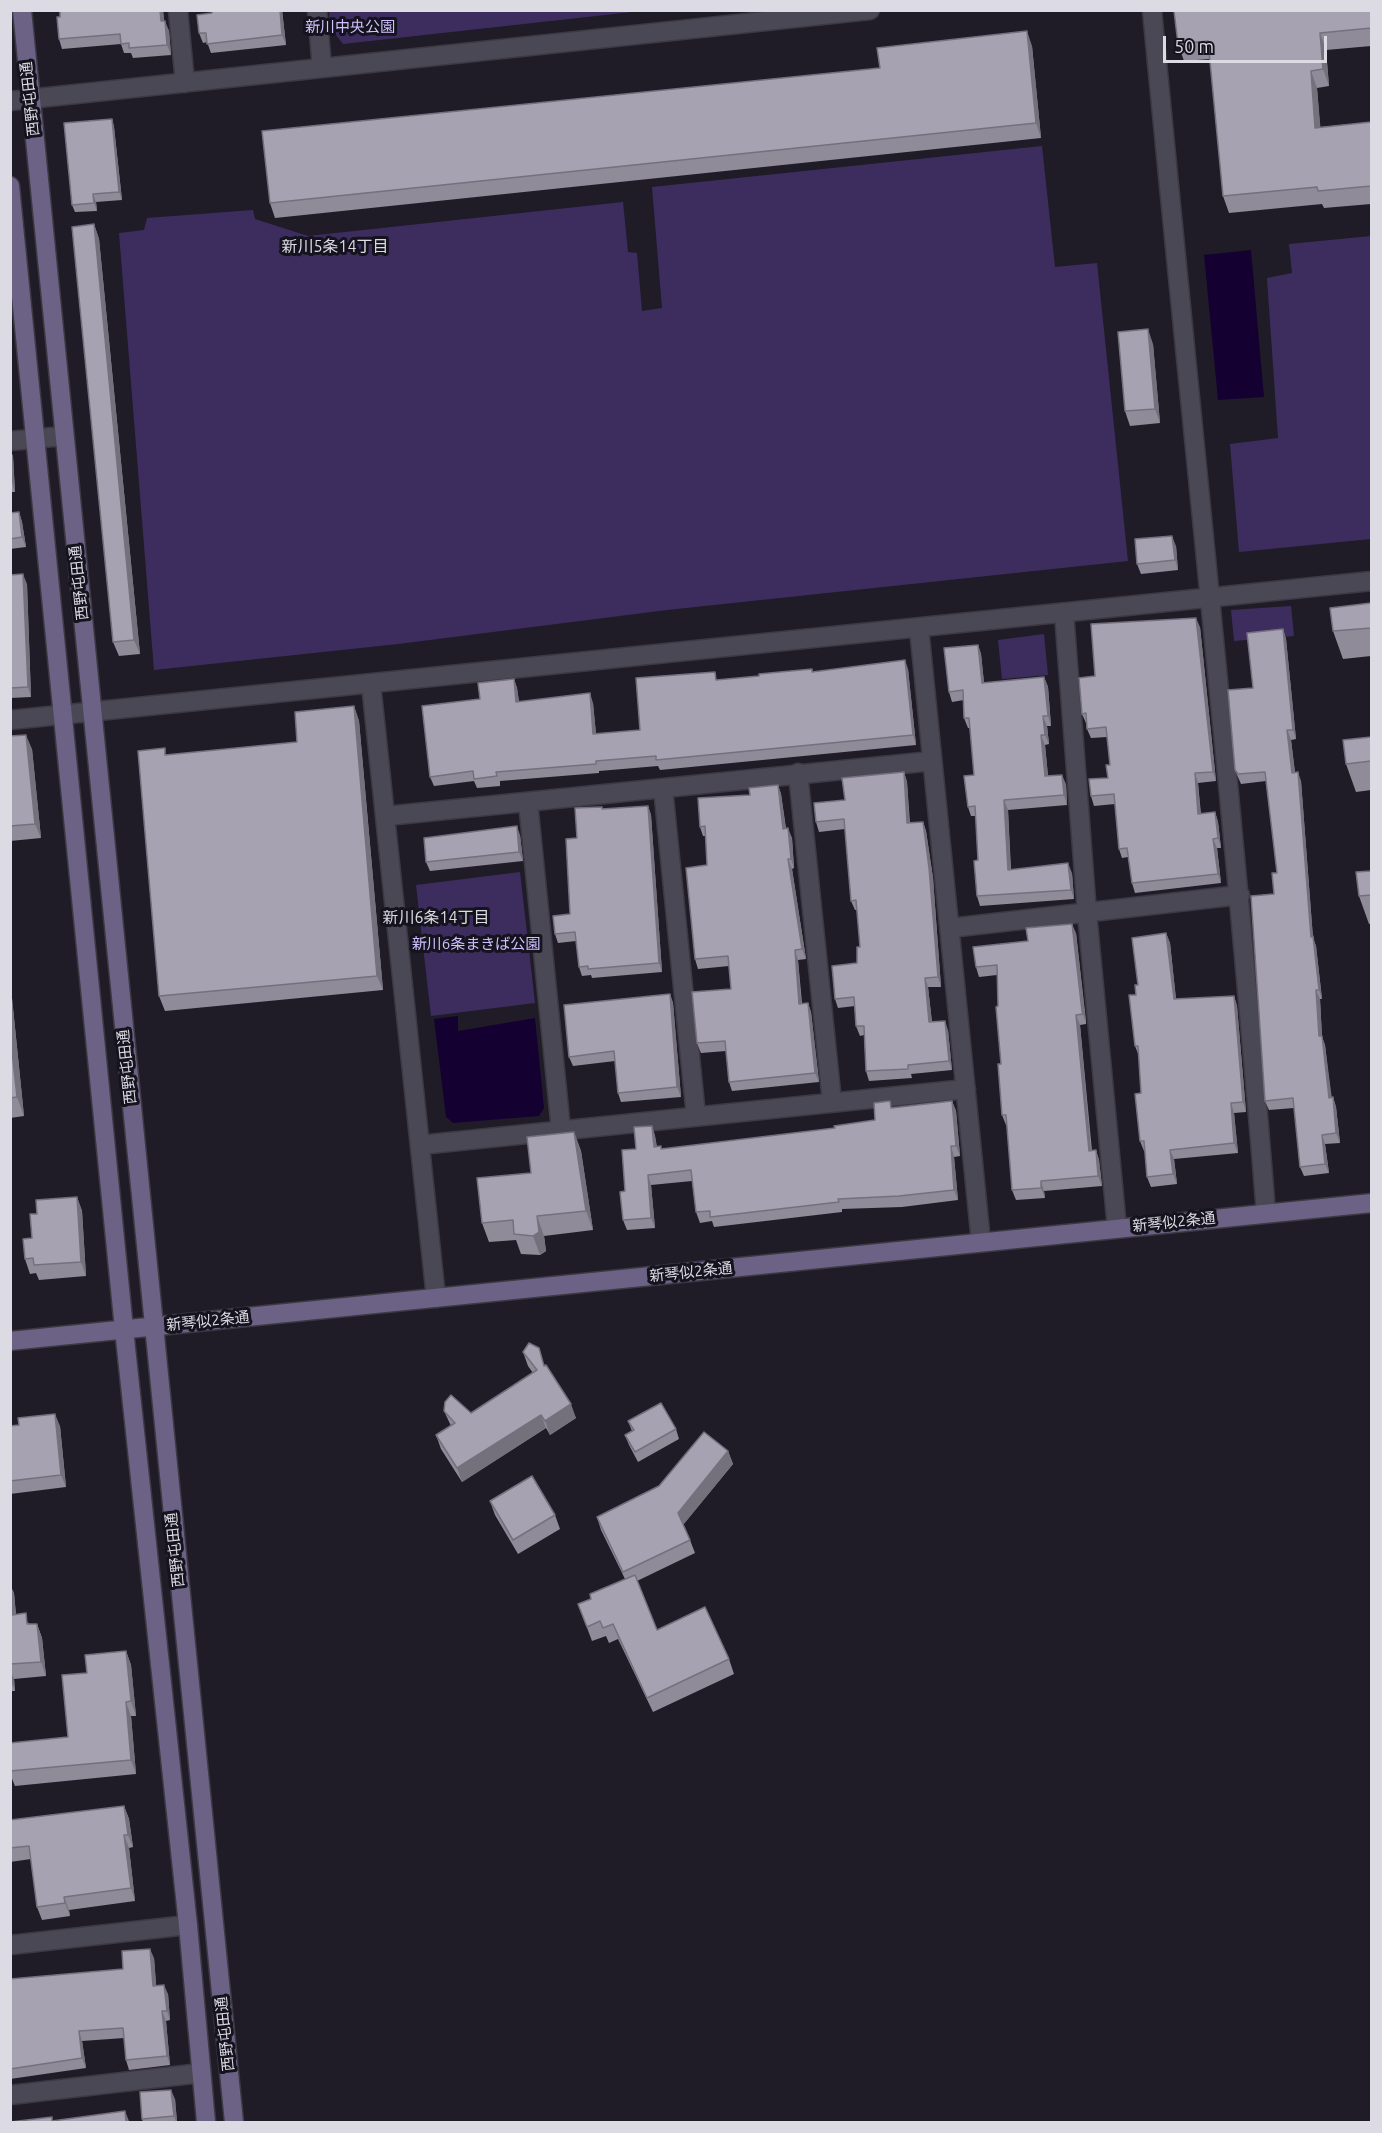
<!DOCTYPE html>
<html>
<head>
<meta charset="utf-8">
<style>
  body { margin:0 }
  #map { position:relative; width:1382px; height:2133px; overflow:hidden; background:#1f1c28; font-family:Ubuntu,sans-serif }
  canvas { display:block }
  .frame { position:absolute; inset:0; border:12px solid #dcdae3; pointer-events:none }
  .scale { position:absolute; left:1163px; top:36px; width:164px; height:27px; box-sizing:border-box; border:3px solid #dcdae3; border-top:0; padding-left:8px; font-size:18px; line-height:21px; white-space:nowrap; color:#dcdae3; -webkit-text-stroke:4px #15131e; paint-order:stroke }
</style>
</head>
<body>
<div id="map">
<canvas width="1382" height="2133"></canvas>
<div class="frame"></div>
<div class="scale">50 m</div>
</div>
<script>
const ctx = document.querySelector('canvas').getContext('2d');
ctx.lineJoin = 'round';
function fill(path, color) { ctx.fillStyle = color; ctx.fill(path, 'evenodd'); }
function stroke(path, color, width, dash) { ctx.strokeStyle = color; ctx.lineWidth = width; ctx.lineCap = dash ? 'butt' : 'round'; ctx.setLineDash(dash || []); ctx.stroke(path); }
function drawText(font, color, halo, rows, align = 'center') {
  ctx.font = font + ' Ubuntu,"Noto Sans JP",sans-serif'; ctx.lineWidth = 6; ctx.setLineDash([]); ctx.textBaseline = 'middle'; ctx.strokeStyle = halo; ctx.fillStyle = color; for (const [text, x, y, turn = 0] of rows) {
    ctx.save(); ctx.translate(x, y); ctx.rotate((+turn || 0) * Math.PI / 180); ctx.textAlign = isNaN(turn) ? turn : align; if (halo) ctx.strokeText(text, 0, 0); ctx.fillText(text, 0, 0); ctx.restore();
  }
}
const green = new Path2D(`
  M329,11V10L641,11L343,44L330,27Z
  M1042,146L1055,267L1097,263L1128,561L667,610L398,644L154,670L119,233L144,230L147,218L253,210L255,219L308,236L623,202L628,252L637,253L642,311L662,308L652,187Z
  M1371,236V539L1239,552L1230,444L1278,438L1267,278L1292,273L1289,244Z
  M1291,606L1294,636L1234,641L1231,610Z
  M1044,634L1048,675L1002,679L998,640Z
  M520,872L535,1003L431,1016L416,885Z`);
const water = new Path2D(`
  M1251,250L1264,397L1218,400L1204,255Z
  M458,1016V1031L535,1018L544,1108L539,1116L453,1123L446,1117L434,1019Z`);
const street = new Path2D(`
  M178,10L185,83
  M317,10L322,68
  M1152,10C1190,411 1234,812 1266,1213
  M10,101L870,10
  M10,441L64,436
  M1064,613L1087,913L1117,1228
  M919,628L981,1242
  M371,684L436,1298
  M10,720L1372,581
  M798,773L832,1102
  M663,788L696,1116
  M528,802L561,1130
  M386,816L932,761
  M950,928L1240,895
  M420,1145L966,1089
  M10,1945L188,1925
  M10,2095L201,2073`);
const secondary = new Path2D(`
  M22,10L234,2122
  M10,186L124,1329L188,1925L206,2122
  M10,1341L1372,1203`);
const wall = new Path2D(`
  M60,10H163L164,21L169,31L171,55L133,58L131,53H124L121,44L62,49L59,39Z
  M282,10L286,45L211,53L207,42L203,43L199,33L212,13Z
  M1371,10V46L1326,50L1329,86L1317,88L1320,127L1371,122V204L1324,208L1322,204L1229,213L1223,196L1210,59L1184,61L1178,44Z
  M1032,46L1041,138L275,218L270,203L880,68Z
  M112,119L114,127L122,200L96,202L97,211L75,212L72,205Z
  M94,224L99,239L140,654L119,656L113,642Z
  M1153,344L1160,423L1130,426L1125,411Z
  M10,450L13,456L15,492H10Z
  M19,512L22,522L26,547L10,549V513Z
  M1176,546L1178,570L1141,574L1137,564Z
  M10,575L27,584L31,697L10,698Z
  M1371,603V656L1343,659L1333,631Z
  M1200,627L1216,781L1198,783L1201,814L1215,812L1218,822L1221,848H1217L1221,883L1135,893L1132,883L1128,857L1122,858L1119,849L1115,804L1094,806L1091,796L1108,778L1110,765L1107,737L1091,738L1087,729V723H1086L1082,714L1095,676Z
  M1283,629L1286,639L1296,739L1291,740L1295,772L1301,781L1313,938L1316,946L1322,999H1320L1322,1037L1325,1045L1331,1097H1333L1336,1107L1340,1143L1325,1144L1329,1173L1304,1176L1300,1167L1294,1108L1269,1110L1265,1101L1274,894L1277,873L1266,781L1241,784L1235,770L1253,688Z
  M978,645L981,654L984,683L1044,677L1048,687L1051,726H1047L1049,744L1045,745L1048,776L1066,784L1067,805L1008,810L1011,869L1072,873L1074,899L980,906L977,896L978,860L976,816H971L968,807L974,775L970,728H968L964,718V700L952,702L949,692Z
  M908,669L916,745L660,770L658,766L599,771V773L500,781V786L477,788L474,781L434,786L430,777L480,699L514,679L517,688L519,701L593,703L596,734L640,730L718,680L813,672Z
  M354,706L359,721L383,990L165,1011L159,996L167,755L297,742Z
  M10,736L32,749L41,838L10,841Z
  M1371,737V790L1356,792L1346,764Z
  M904,772L907,782L910,823L923,822L926,831L933,878L941,987H928L932,1022L948,1030L952,1070L911,1074L912,1078L869,1081L866,1071L864,1035L860,1036L856,1026L855,1006L838,1008L835,999L857,963L860,947L857,910H855L851,901L845,829L819,832L816,822L845,800Z
  M778,785L781,794L786,828L792,838L794,868L792,869L806,959L798,960L802,1003H808L811,1012L819,1082L732,1091L729,1082L726,1051L701,1053L697,1043L731,989L729,966L698,969L695,959L707,865L706,836H703L700,827L750,795Z
  M648,806L651,815L662,972L592,978L591,975L582,976L579,967L576,941L558,943L555,934L570,914L577,838L603,809Z
  M520,835L523,861L430,871L426,862Z
  M1371,871V924H1369L1359,896Z
  M1076,933L1086,1021V1024L1080,1025L1092,1151L1096,1150L1099,1160L1102,1186L1044,1191L1045,1198L1016,1200L1012,1190L1007,1125H1006L1002,1115L1001,1064L997,975L979,977L976,967L1028,941Z
  M1166,933L1170,943L1176,999L1234,996L1237,1006L1246,1112L1234,1113L1238,1153L1174,1159L1177,1184L1151,1187L1147,1177L1145,1151H1144L1140,1141L1141,1093L1139,1056L1135,1046L1136,995L1138,985Z
  M10,993L12,998L24,1116L10,1118Z
  M670,994L673,1003L681,1097L621,1102L618,1093L615,1061L573,1066L569,1057Z
  M952,1101L956,1111L960,1156L954,1157L958,1200L902,1207L842,1209V1212L714,1227L712,1221L700,1223L696,1212L692,1181L651,1185L655,1228L627,1230L623,1220L625,1191L636,1149L652,1126L655,1136L657,1147L662,1149L835,1128L875,1120L893,1108Z
  M574,1132L581,1151L593,1230L544,1236L546,1251L540,1255L521,1254L516,1240L489,1242L482,1223L531,1173Z
  M77,1197L82,1211L86,1276L39,1280L36,1273L30,1274L25,1259L32,1238L37,1214Z
  M523,1352L545,1365L576,1418L550,1435L546,1428L462,1482L441,1449L436,1435L451,1426L444,1411L471,1413L533,1373L528,1366Z
  M628,1421L676,1429L679,1439L638,1462L629,1445L625,1435L632,1431Z
  M10,1426H60L66,1487L10,1494Z
  M728,1451L733,1464L683,1525L690,1540L695,1553L637,1581L657,1630L729,1659L734,1674L653,1712L618,1639L609,1643L606,1636L592,1641L578,1604L591,1599L625,1579L601,1530L597,1517Z
  M490,1501L555,1515L560,1529L518,1554L495,1515Z
  M10,1585L14,1593L16,1614L30,1624H37L42,1638L46,1676L14,1679L15,1691H10Z
  M126,1651L131,1665L136,1716H131L136,1774L15,1786L10,1774V1743L68,1737L87,1673Z
  M124,1806L129,1819L133,1847L129,1848L135,1901L69,1910L70,1916L42,1920L37,1907L31,1859L10,1862V1820Z
  M154,1958L156,1985L168,1994L170,2020L166,2021L170,2065L129,2070L126,2060L124,2038L82,2041L86,2068L10,2079V1979L123,1969Z
  M175,2099L177,2122H143L142,2119Z`);
const shadedWall = new Path2D(`
  M160,10H163L165,31L161,21Z
  M280,10H282L286,45L282,35Z
  M165,21L169,31L171,55L167,45Z
  M1027,31L1032,46L1041,138L1036,123Z
  M1320,33L1326,50L1329,86L1323,69Z
  M1311,71L1317,88L1322,145L1315,128Z
  M112,119L114,127L122,200L119,192Z
  M93,194L96,202L97,211L94,203Z
  M94,224L99,239L140,654L134,640Z
  M1148,329L1153,344L1160,423L1155,409Z
  M10,450L13,456L15,492L12,482Z
  M19,512L22,522L26,547L22,537Z
  M1172,536L1176,546L1178,570L1175,560Z
  M23,574L27,584L31,697L28,687Z
  M1196,618L1200,627L1216,781L1213,772Z
  M1283,629L1286,639L1296,739L1293,730Z
  M978,645L981,654L985,692L982,683Z
  M905,660L908,669L916,745L913,735Z
  M1044,677L1048,687L1051,726L1048,716Z
  M514,679L517,688L520,711L516,702Z
  M590,693L593,703L597,744L593,734Z
  M354,706L359,721L383,990L377,976Z
  M1043,716L1047,726L1049,744L1045,735Z
  M1287,730L1291,740L1296,782L1292,773Z
  M26,735L32,749L41,838L35,824Z
  M1041,735L1045,745L1049,786L1045,776Z
  M904,772L907,782L910,833L907,823Z
  M1298,772L1301,781L1313,938L1316,946L1322,999L1319,990L1311,937Z
  M1195,773L1198,783L1201,823L1198,814Z
  M1062,775L1066,784L1067,805L1064,795Z
  M778,785L781,794L787,838L783,829Z
  M1004,800L1008,810L1011,879L1008,870Z
  M648,806L651,815L662,972L659,963Z
  M1215,812L1218,822L1221,848L1218,838Z
  M923,822L926,831L933,878L941,987L938,977Z
  M517,826L520,835L523,861L519,852Z
  M788,828L792,838L794,868L791,859Z
  M1213,839L1217,848L1221,883L1218,874Z
  M788,859L792,869L806,959L802,949Z
  M1068,863L1072,873L1074,899L1071,890Z
  M1072,924L1076,933L1086,1024L1083,1014Z
  M1166,933L1170,943L1177,1009L1174,999Z
  M795,950L798,960L802,1013L799,1004Z
  M925,978L928,987L933,1032L929,1022Z
  M1316,990L1320,999L1322,1037L1325,1045L1333,1107L1329,1098L1319,1036Z
  M10,993L12,998L24,1116L17,1097L10,1033Z
  M670,994L673,1003L681,1097L677,1087Z
  M1234,996L1237,1006L1246,1112L1243,1102Z
  M808,1003L811,1012L819,1082L815,1073Z
  M1076,1015L1080,1025L1092,1161L1089,1151Z
  M945,1021L948,1030L952,1070L949,1061Z
  M1333,1097L1336,1107L1340,1143L1336,1133Z
  M952,1101L956,1111L960,1156L956,1146Z
  M1231,1103L1234,1113L1238,1153L1234,1143Z
  M652,1126L655,1136L658,1157L654,1147Z
  M574,1132L581,1151L593,1230L586,1211Z
  M1322,1135L1325,1144L1329,1173L1325,1164Z
  M951,1146L954,1157L958,1200L954,1190Z
  M1096,1150L1099,1160L1102,1186L1098,1176Z
  M1170,1150L1174,1159L1177,1184L1173,1174Z
  M648,1175L651,1185L655,1228L651,1218Z
  M1041,1181L1044,1191L1045,1198L1041,1188Z
  M77,1197L82,1211L86,1276L81,1262Z
  M537,1216L544,1236L546,1251L540,1255L533,1236Z
  M571,1404L576,1418L550,1435L545,1421Z
  M55,1414L60,1426L66,1487L61,1475Z
  M541,1415L546,1428L462,1482L457,1468Z
  M728,1451L733,1464L682,1526L678,1513Z
  M10,1585L14,1593L17,1629L12,1615Z
  M37,1624L42,1638L46,1676L41,1662Z
  M126,1651L131,1665L136,1716L131,1701Z
  M10,1670L14,1679L15,1691L10,1679Z
  M126,1702L131,1716L136,1774L131,1760Z
  M124,1806L129,1819L133,1847L128,1835Z
  M124,1835L129,1848L135,1901L131,1888Z
  M64,1897L69,1910L70,1916L65,1903Z
  M150,1949L154,1958L157,1995L153,1986Z
  M164,1985L168,1994L170,2020L167,2011Z
  M162,2011L166,2021L170,2065L167,2056Z
  M79,2031L82,2041L86,2068L82,2058Z
  M171,2090L175,2099L177,2122H176L174,2116Z
  M125,2111L129,2121V2122H126Z`);
const building = new Path2D(`
  M60,10H160L161,21H165L167,45L129,48V43L121,44L120,34L59,39L57,17H60Z
  M212,10H280L282,35L207,44L206,33H199L197,15L212,13Z
  M1179,10H1371V28L1320,33L1323,69L1311,71L1315,128L1371,122V186L1318,191L1317,187L1223,196L1208,41L1178,44L1174,11Z
  M1027,31L1036,123L270,203L262,131L880,68L877,48Z
  M112,119L119,192L93,194L94,203L72,205L64,123Z
  M94,224L134,640L113,642L72,227Z
  M1148,329L1155,409L1125,411L1118,332Z
  M19,512L22,537L10,539V513Z
  M1172,536L1175,560L1137,564L1135,539Z
  M23,574L28,687L10,688V575Z
  M1371,603V628L1333,631L1330,608Z
  M1196,618L1213,772L1195,773L1198,814L1215,812L1218,838L1213,839L1218,874L1132,883L1127,848L1119,849L1114,794L1091,796L1089,779L1108,778L1106,765H1110L1106,727L1087,729L1086,713L1082,714L1079,678L1095,676L1091,624Z
  M1283,629L1293,730H1287L1292,773L1298,772L1311,937L1313,936L1319,990H1316L1319,1036H1322L1329,1098L1333,1097L1336,1133L1322,1135L1325,1164L1300,1167L1293,1098L1265,1101L1251,896L1274,894L1272,873H1277L1265,772L1238,774L1235,770L1228,690L1253,688L1247,633Z
  M978,645L982,683L1044,677L1048,716H1043L1045,735H1041L1045,776L1062,775L1064,795L1004,800L1008,870L1068,863L1071,890L977,896L974,861L978,860L975,806L968,807L964,776L974,775L969,718H964L963,690L949,692L944,648Z
  M905,660L913,735L656,760V756L596,761V764L496,772L497,776L474,779L473,771L430,777L422,706L480,699L478,683L514,679L516,702L590,693L593,734L640,730L636,678L715,672L716,680L759,676V674L812,669V672Z
  M354,706L377,976L159,996L138,751L165,748V755L297,742L295,712Z
  M26,735L35,824L10,826V736Z
  M1371,737V761L1346,764L1343,740Z
  M904,772L907,823L923,822L929,868L938,977L925,978L929,1022L945,1021L949,1061L908,1065V1069L866,1071L864,1026H856L854,997L835,999L832,966L857,963V947H860L856,900L851,901L844,819L816,822L814,803L845,800L842,778Z
  M778,785L783,829L788,828L791,859H788L802,949L795,950L799,1004L808,1003L815,1073L729,1082L725,1041L697,1043L692,992L731,989L728,956L695,959L686,868L707,865L705,826L700,827L698,798L750,795L749,788Z
  M648,806L659,963L588,969V966L579,967L575,932L555,934L553,916L570,914L566,839L577,838L575,808L602,807V809Z
  M517,826L519,852L426,862L424,838Z
  M1371,871V895L1359,896L1356,872Z
  M1072,924L1082,1011L1083,1014L1076,1015L1089,1151L1096,1150L1098,1176L1041,1181V1188L1012,1190L1006,1115H1002L998,1064H1001L996,1007L998,1006L997,965L976,967L973,947L1028,941L1026,928Z
  M1166,933L1174,999L1234,996L1243,1102L1231,1103L1234,1143L1170,1150L1173,1174L1147,1177L1144,1141H1140L1135,1094L1141,1093L1138,1046H1135L1129,995H1136L1135,985H1138L1132,938Z
  M670,994L677,1087L618,1093L614,1051L569,1057L564,1005Z
  M10,1033L17,1097L10,1098Z
  M890,1101L891,1108L952,1101L956,1146H951L954,1190L899,1196L838,1199L839,1202L710,1217V1211L696,1212L691,1170L648,1175L651,1218L623,1220L620,1192L625,1191L622,1150L636,1149L634,1127L652,1126L654,1147L661,1146V1149L835,1128L834,1126L875,1120L874,1103Z
  M574,1132L586,1211L537,1216L539,1232L533,1236L514,1234L513,1220L482,1223L477,1178L531,1173L527,1137Z
  M77,1197L81,1262L34,1265L33,1258L25,1259L23,1239L32,1238L30,1214H37L36,1200Z
  M529,1343L539,1348L544,1366L546,1365L571,1404L545,1421L541,1415L457,1468L436,1435L455,1423L444,1411L445,1402L451,1395L471,1413L537,1370L523,1352Z
  M661,1403L676,1429L635,1452L625,1435L634,1430L628,1421Z
  M55,1414L61,1475L10,1481V1426L19,1425L18,1418Z
  M704,1432L728,1451L678,1513L690,1540L623,1572L597,1517L659,1486Z
  M532,1476L555,1515L513,1540L490,1501Z
  M635,1575L657,1630L705,1607L729,1659L647,1698L613,1624L603,1628L600,1621L587,1627L578,1604L591,1599L590,1594Z
  M10,1601L12,1615L26,1613L27,1624H37L41,1662L10,1664Z
  M126,1651L131,1701L126,1702L131,1760L10,1771V1743L68,1737L62,1675L87,1673L85,1655Z
  M124,1806L128,1835H124L131,1888L64,1897L65,1903L37,1907L29,1846L10,1848V1820Z
  M150,1949L153,1986L164,1985L167,2011H162L167,2056L126,2060L123,2028L79,2031L82,2058L10,2069V1979L123,1969L122,1951Z
  M171,2090L174,2116L142,2119L140,2092Z
  M125,2111L126,2122H10L52,2117V2121Z`);
const parkNames = [
  ["新川中央公園",350,27],
  ["新川6条まきば公園",476,944]
];
const streetNames = [
  ["西野屯田通",30,99,-96],
  ["西野屯田通",79,583,-96],
  ["西野屯田通",127,1067,-96],
  ["新琴似2条通",1174,1222,-6],
  ["新琴似2条通",691,1272,-6],
  ["新琴似2条通",208,1321,-6],
  ["西野屯田通",175,1550,-96],
  ["西野屯田通",225,2034,-96]
];
const neighbourhoodNames = [
  ["新川5条14丁目",335,247],
  ["新川6条14丁目",436,918]
];
fill(green, '#3d2d5f');
fill(water, '#150032');
stroke(street, '#3c3943', 21);
stroke(secondary, '#3c3943', 21);
stroke(street, '#4b4855', 18);
stroke(secondary, '#6b6285', 18);
fill(wall, '#8f8b99');
fill(shadedWall, '#74717d');
fill(building, '#a6a2b2');
stroke(building, '#74717d', 1.5);
drawText('15px', '#d0c0ff', '#15131e', parkNames);
drawText('15px', '#dcdae3', '#15131e', streetNames);
drawText('16px', '#dcdae3', '#15131e', neighbourhoodNames);
</script>
</body>
</html>
